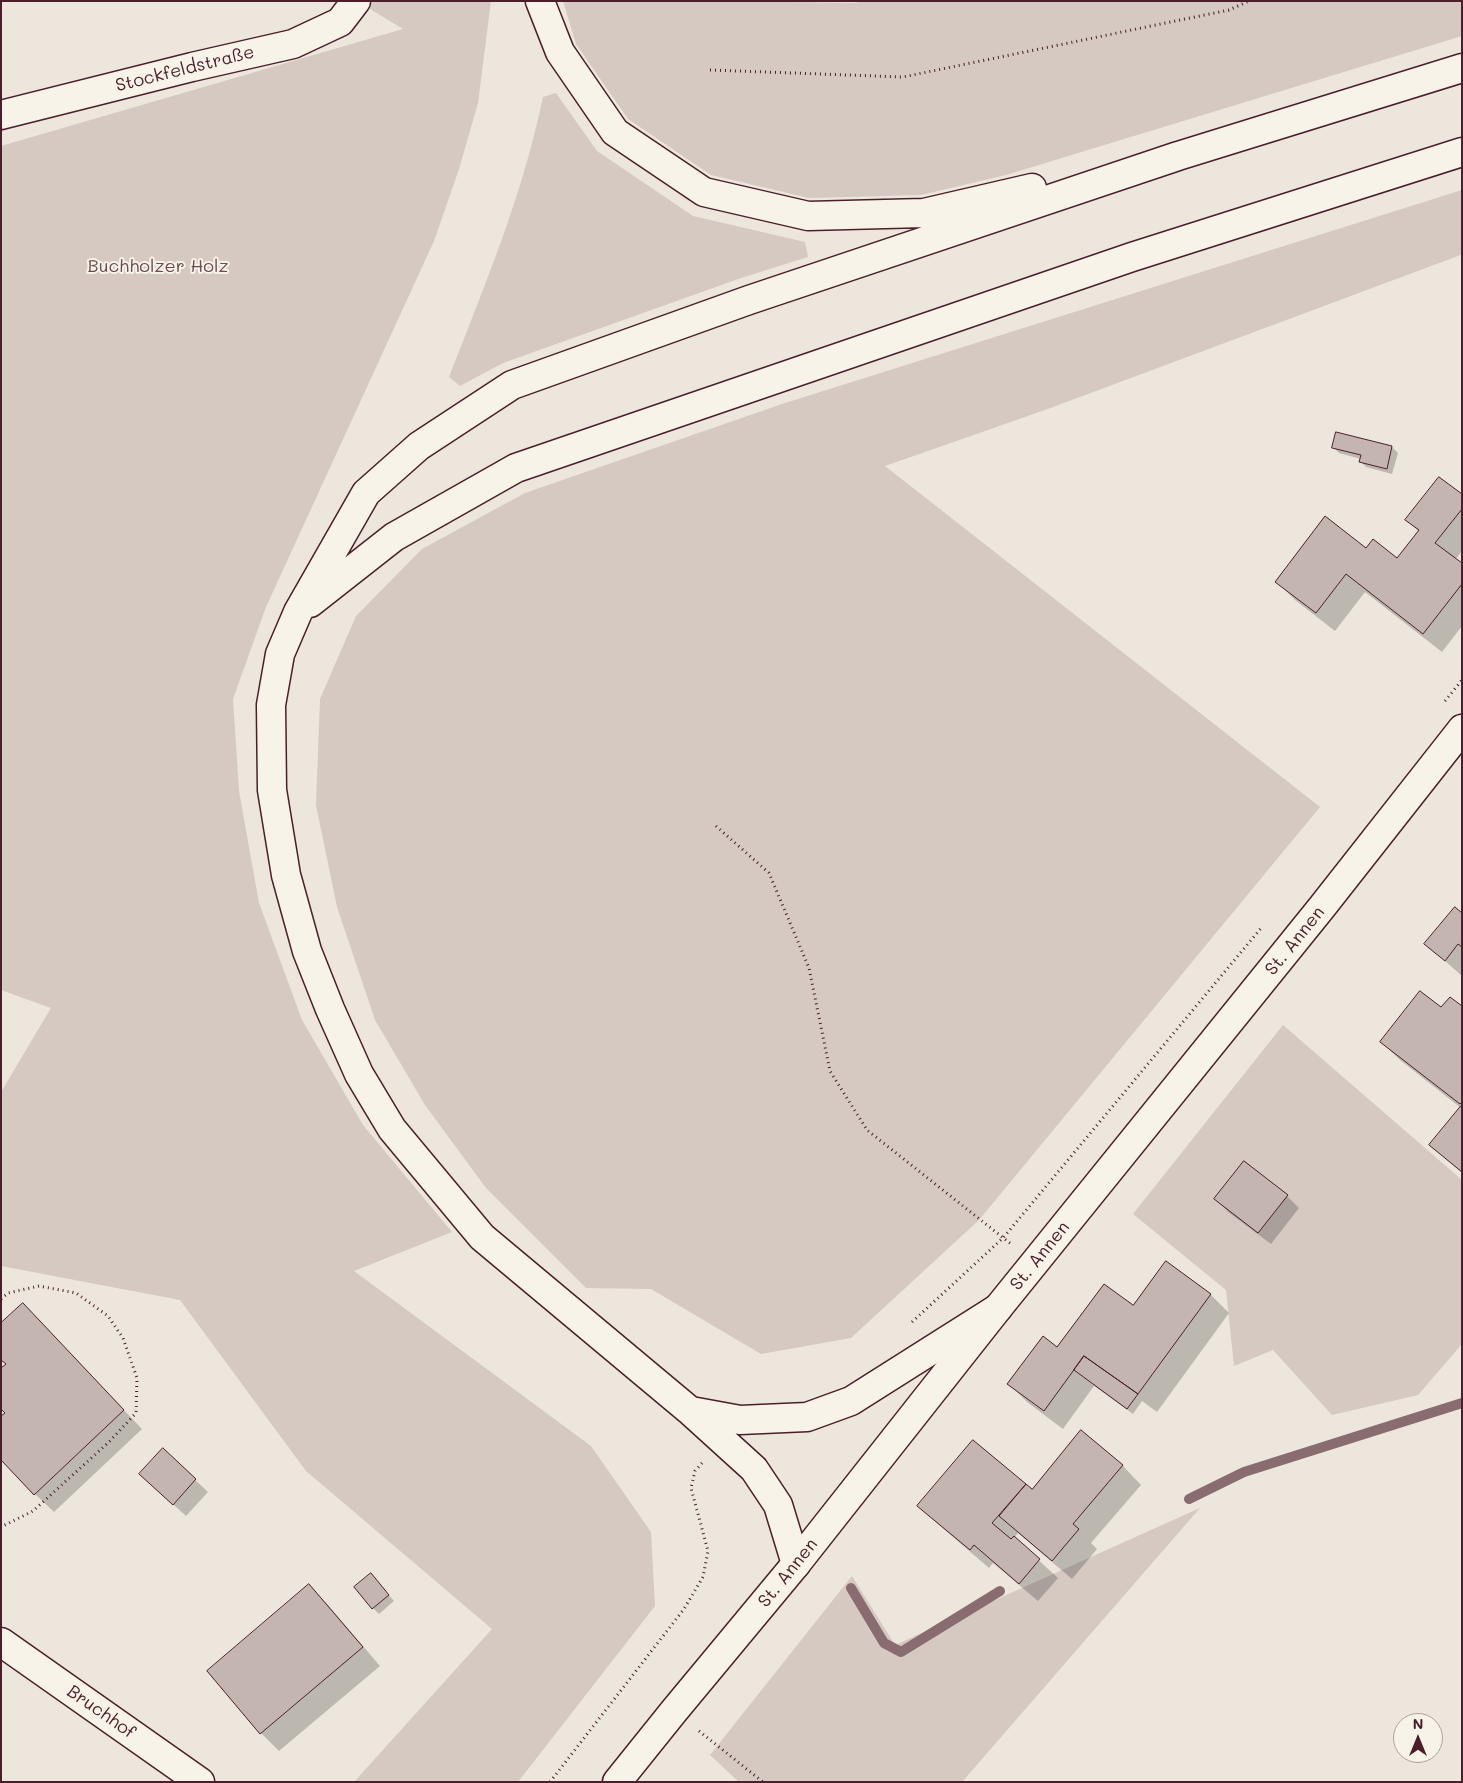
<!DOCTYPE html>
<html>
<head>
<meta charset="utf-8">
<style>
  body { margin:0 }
  #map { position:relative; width:1463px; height:1783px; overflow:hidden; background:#ece6dd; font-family:Mali,sans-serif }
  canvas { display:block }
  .frame { position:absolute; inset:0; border:2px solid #4a1f2b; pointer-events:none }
  .north { position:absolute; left:1393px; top:1713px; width:50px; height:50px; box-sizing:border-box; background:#f7f3e8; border:1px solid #b29e9c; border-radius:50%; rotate:0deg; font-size:14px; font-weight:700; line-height:20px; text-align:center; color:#4a1f2b }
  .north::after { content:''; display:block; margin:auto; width:18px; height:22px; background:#4a1f2b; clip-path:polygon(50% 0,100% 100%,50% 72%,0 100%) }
</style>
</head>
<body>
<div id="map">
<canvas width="1463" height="1783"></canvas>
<div class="frame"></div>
<div class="north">N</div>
</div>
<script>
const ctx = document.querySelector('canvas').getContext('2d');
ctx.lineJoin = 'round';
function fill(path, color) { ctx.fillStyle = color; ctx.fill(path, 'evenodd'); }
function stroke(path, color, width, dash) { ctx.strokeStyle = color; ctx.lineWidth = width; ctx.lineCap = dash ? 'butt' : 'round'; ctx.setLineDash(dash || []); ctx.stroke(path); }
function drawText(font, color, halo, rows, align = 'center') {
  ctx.font = font + ' Mali,sans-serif'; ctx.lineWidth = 4; ctx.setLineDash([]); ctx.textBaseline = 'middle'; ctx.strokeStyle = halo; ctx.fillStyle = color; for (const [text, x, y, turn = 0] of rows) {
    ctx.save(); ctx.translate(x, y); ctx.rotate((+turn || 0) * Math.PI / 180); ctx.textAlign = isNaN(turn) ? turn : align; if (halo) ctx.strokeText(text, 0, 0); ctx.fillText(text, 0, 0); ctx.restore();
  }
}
const green = new Path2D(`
  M357,1H491L478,103L459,169L434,241L266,607L233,699L239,791L259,903L302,1020L363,1125L452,1232L354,1271L591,1446L651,1532L655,1606L518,1782H354L492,1629L306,1471L180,1300L1,1266V1092L51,1008L1,990V146L403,29Z
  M563,1H733L855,3L862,1H1462V36L1006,175L921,195L809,198L711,175L628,119L576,44Z
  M556,93L597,151L693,216L805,242L808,257L741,278L503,363L460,386L449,377C485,285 523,194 543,97Z
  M1462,190V254L1458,256L1045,410L885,466L1320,807L979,1220L851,1338L761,1354L651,1289L586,1288L486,1188L425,1105L375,1020L337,907L316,805L320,699L356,616L422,549L525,493L782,404Z
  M1283,1025L1462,1180V1344L1418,1395L1332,1415L1273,1350L1234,1366L1226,1290L1133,1214Z
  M1200,1508L962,1782H739L710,1755L852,1576L895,1645Z`);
const shadow = new Path2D(`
  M1333,447H1392L1398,453L1392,474L1366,467L1360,461L1361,459L1339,453Z
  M1462,496V551L1455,560L1462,565V626L1442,652L1365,592L1335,631L1295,600L1276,581L1366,550L1397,560L1419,532L1407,520Z
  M1462,915V976L1426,944Z
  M1462,1008V1173L1430,1145L1461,1108L1400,1060L1381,1042L1441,1009Z
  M1287,1196L1299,1208L1271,1244L1228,1212L1216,1199Z
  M1166,1262L1211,1295L1229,1313L1157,1412L1142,1401L1133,1414L1094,1386L1063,1429L1027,1402L1009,1384L1058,1349L1134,1307Z
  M41,1323L142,1429L54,1512L35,1494L7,1413Z
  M1082,1432L1123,1466L1141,1485L1091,1543L1097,1549L1072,1579L1018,1533L1014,1538L1058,1578L1038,1601L993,1563L989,1568L938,1524L919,1506L973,1442L1032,1491Z
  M163,1450L208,1492L186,1516L153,1486Z
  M376,1580L394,1601L379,1614L373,1608Z
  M309,1586L328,1605L380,1666L279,1751L261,1733Z`);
const stream = new Path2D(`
  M1189,1499L1244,1472L1462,1403
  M851,1588L884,1643L901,1652L1000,1591`);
const building = new Path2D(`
  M1336,432L1392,446L1387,469L1359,462L1361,455L1332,448Z
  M1439,477L1462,494V509L1435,543L1462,563V584L1423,634L1346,574L1316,613L1275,582L1325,516L1366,548L1373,539L1397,558L1419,530L1405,520Z
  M1455,907L1462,913V947L1458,944L1445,961L1424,944Z
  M1420,991L1441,1007L1450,997L1462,1006V1102L1460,1104L1380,1042Z
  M1461,1106H1462V1172L1429,1145Z
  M1244,1161L1288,1195L1258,1233L1214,1199Z
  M1166,1261L1211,1294L1138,1394L1084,1356L1044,1411L1007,1384L1043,1336L1057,1347L1104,1284L1133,1305Z
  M23,1303L124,1410L34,1495L1,1460V1416L5,1413L1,1409V1368L6,1364L1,1360V1323Z
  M1084,1356L1138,1394L1127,1409L1074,1370Z
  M1081,1430L1123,1465L1073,1524L1079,1529L1052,1561L999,1516L1026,1484L1032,1489Z
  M973,1440L1026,1484L992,1523L1011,1539L1014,1536L1040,1559L1019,1584L974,1545L970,1550L917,1506Z
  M163,1448L196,1479L173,1505L139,1474Z
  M371,1573L389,1595L372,1609L354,1587Z
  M309,1584L363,1647L260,1734L207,1671Z`);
const path = new Path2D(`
  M710,70L903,77L1229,10L1249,1
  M1445,701L1462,680
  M716,826L769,873L809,968L830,1071L867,1130L1011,1244
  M1,1299L8,1293L39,1286L76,1293L108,1316L123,1338L137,1378L136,1413L109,1442L33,1511L1,1527
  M912,1322L1003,1238L1262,927
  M699,1731L763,1782
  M550,1782L684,1609L703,1577L708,1551L691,1488L695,1471L702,1463`);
const minor = new Path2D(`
  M1,115L192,67L293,44L340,22L356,1
  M1,1642L200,1782`);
const secondary = new Path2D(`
  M796,1564L998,1308L1322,907L1462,729`);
const primary = new Path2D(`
  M617,1782L674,1711L796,1564`);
const trunk = new Path2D(`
  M540,1L560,52L615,132L704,192L808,216L924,213L1032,188
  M310,603L394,537L516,468L1132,257L1462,152
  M691,1411L740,1420L807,1417L851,1401L998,1308
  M796,1564L778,1505L754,1469L689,1410L482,1237L392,1129L359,1074L330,1009L307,951L286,875L272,790L271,705L280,654L298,612L366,493L419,446L512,385L749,300L1178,156L1462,68`);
const streetNames = [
  ["Stockfeldstraße",185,69,-14],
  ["St. Annen",1295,941,-51],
  ["St. Annen",1040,1256,-51],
  ["St. Annen",788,1573,-51],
  ["Bruchhof",101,1712,35]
];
const parkNames = [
  ["Buchholzer Holz",158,266]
];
fill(green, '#d5c9c2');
fill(shadow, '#0003');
stroke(stream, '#896c6f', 10);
fill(building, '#c4b5b0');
stroke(building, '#4a1f2b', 1);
stroke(minor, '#4a1f2b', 31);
stroke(secondary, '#4a1f2b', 31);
stroke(primary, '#4a1f2b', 31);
stroke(trunk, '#4a1f2b', 31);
stroke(path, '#4a1f2b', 3, [1, 4]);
stroke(minor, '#f7f3e8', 28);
stroke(secondary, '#f7f3e8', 28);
stroke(primary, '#f7f3e8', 28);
stroke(trunk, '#f7f3e8', 28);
drawText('18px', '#4a1f2b', '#f7f3e8', streetNames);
drawText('18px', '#6d4a51', '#f7f3e8', parkNames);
</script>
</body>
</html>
